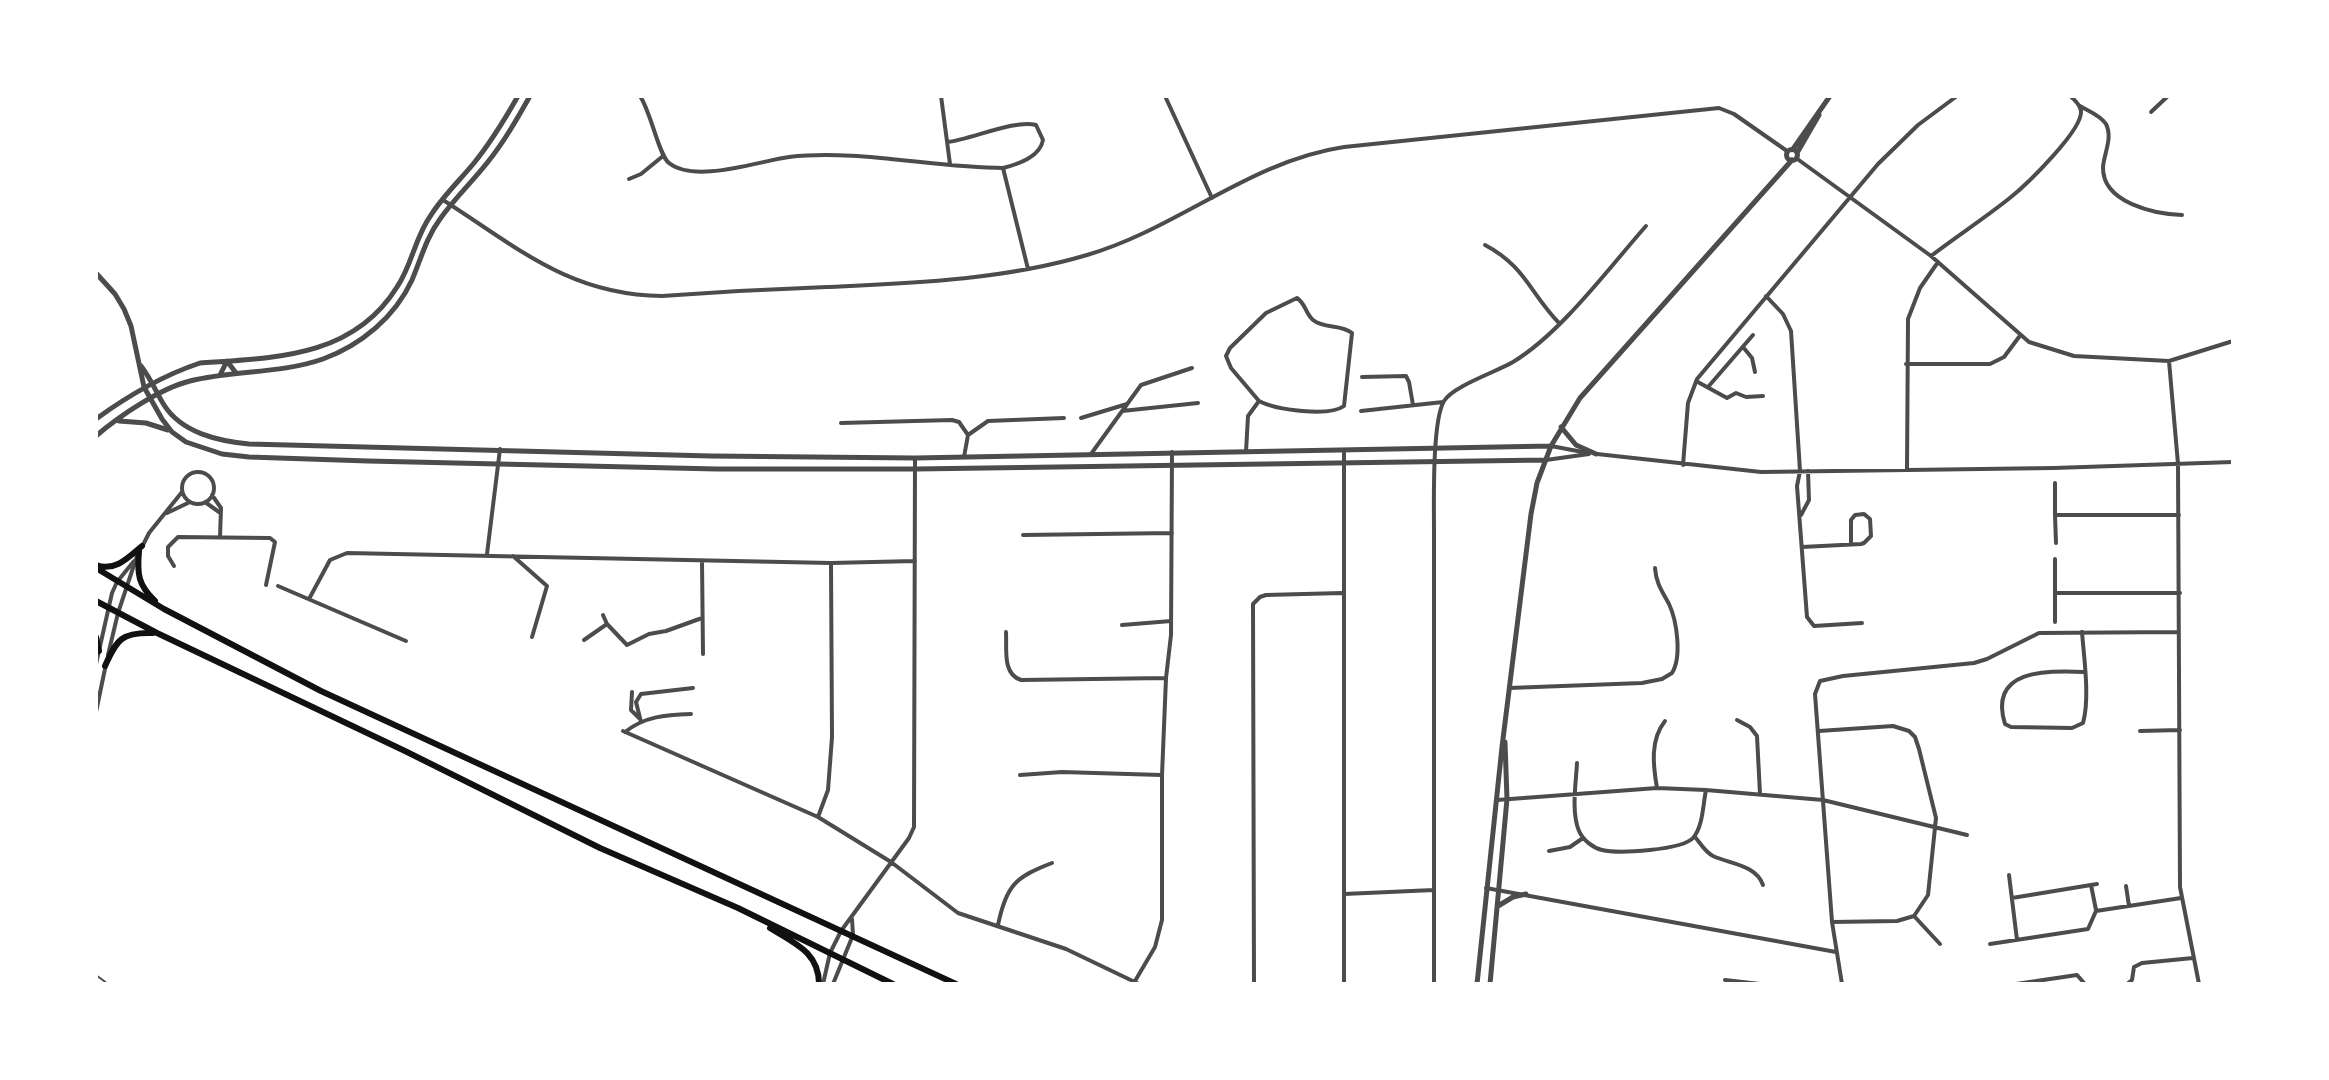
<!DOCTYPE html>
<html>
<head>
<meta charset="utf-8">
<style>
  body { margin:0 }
  #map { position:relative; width:2329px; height:1080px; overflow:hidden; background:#fff; font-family:Ubuntu,sans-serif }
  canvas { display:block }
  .frame { position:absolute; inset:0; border:98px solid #fff; pointer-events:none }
</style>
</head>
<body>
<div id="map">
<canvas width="2329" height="1080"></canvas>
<div class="frame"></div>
</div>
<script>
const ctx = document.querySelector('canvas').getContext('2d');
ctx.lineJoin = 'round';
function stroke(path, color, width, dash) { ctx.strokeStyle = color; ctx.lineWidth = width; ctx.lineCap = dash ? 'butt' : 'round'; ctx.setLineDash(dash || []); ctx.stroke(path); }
const service = new Path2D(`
  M96,975L108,984`);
const minor = new Path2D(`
  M640,96C651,112 659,156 669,163C695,184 759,161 789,157C858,149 934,168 1003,168C1019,164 1040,157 1043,140L1036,125C1016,119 972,139 948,142
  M941,96L950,164
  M1165,96L1212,198
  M2080,106C2088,111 2100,115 2106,124C2113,138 2104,153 2103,167C2102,203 2155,214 2182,215
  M2151,112L2168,96
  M1796,158L1931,256L2029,342L2074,356L2169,361L2233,341
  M1003,168L1028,269
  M629,179L641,174L663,156
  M443,200C517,247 569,295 662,296C717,292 772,289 827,287C913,283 1003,280 1087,255C1177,229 1250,161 1344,147L1719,108L1734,114L1787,151
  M1485,245C1525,266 1530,293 1559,323
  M1931,256C1957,236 1985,218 2011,197C2026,185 2083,130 2081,111C2080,105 2075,100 2070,96
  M1766,296L1783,314L1791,331L1800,471L1797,486L1807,617L1814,626L1862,623
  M1743,347L1752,358L1755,372
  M2169,361L2178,464L2180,887L2199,984
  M1906,364H1990L2004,357L2019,337
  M1362,377L1406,376L1409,382L1413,405
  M1696,381L1727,398L1736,393L1746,397L1763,396
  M1708,387L1753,335
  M1122,411L1198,403
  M1361,411L1443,402
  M1081,418L1127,404
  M841,423L952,420L959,422L968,435
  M1551,446L1588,453
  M1246,452L1248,416L1259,401C1276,410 1329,417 1344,406L1352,333C1341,324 1324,329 1313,320C1305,313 1306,304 1297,298L1266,313L1230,348L1226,356L1231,368L1259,401
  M1091,454L1141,385L1192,368
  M1597,454L1761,472L2054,468L2233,462
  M964,457L968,435L988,421L1064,418
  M1546,460L1589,454
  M1683,465L1688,403L1697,379L1878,164L1918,125L1957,96
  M1907,470L1908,319L1920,288L1938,262
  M182 488a16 16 0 1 1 32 0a16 16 0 1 1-32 0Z
  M2055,483V515
  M212,495L221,508L220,537
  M205,502L219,512
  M167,513L190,502
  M1801,515L1809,500L1808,471
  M1023,535L1172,533
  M2056,543L2055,515H2179
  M143,545L149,533L182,492
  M1802,547L1861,544L1864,543L1871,536L1870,519L1864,514L1855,515L1851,520V544
  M487,554L500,449
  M513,556L547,586L532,637
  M2055,559V622
  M702,561L703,654
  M174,566L168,556V547L178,537L270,538L275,542L266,585
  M278,586L406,641
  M2055,593H2180
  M309,599L330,560L347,553L831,563L915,561
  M603,615L607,624
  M1122,625L1171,621
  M1006,632C1007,649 1002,674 1021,680L1166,678
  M2082,632C2084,658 2090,698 2083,723L2072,728L2011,727L2005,724C1988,669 2047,670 2084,672
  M584,640L607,624L627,645L649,634L666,631L702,618
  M108,655L118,613L137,556
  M96,664L112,593L117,582L134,561
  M1509,688L1642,683L1662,679L1672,673C1682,657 1677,621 1669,604C1662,591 1656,583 1655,568
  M632,692L631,710L639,718
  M96,712L106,664
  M1737,720L1750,727L1757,736L1760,794
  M641,722L636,702L641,694L693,688
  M623,731L818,817L891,862L958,913L1066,949L1139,984
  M1819,731L1893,726L1909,731L1915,737L1919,749L1936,818L1928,895L1914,916L1897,921L1832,922
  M2140,731L2180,730
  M625,732C645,716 666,715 691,714
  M1577,763C1576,783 1571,812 1579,831C1583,840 1593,848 1602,850C1619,854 1682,850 1693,838C1703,827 1703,804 1706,790
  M1020,775L1062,772L1161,775
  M1657,788C1653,765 1650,740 1665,721
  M1497,800L1657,788L1706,790L1823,800L1967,835
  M818,817L828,790L832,737L831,563
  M1695,837C1701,844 1705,852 1713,856C1730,864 1756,865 1763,885
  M1549,851L1570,847L1583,838
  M2009,875L2017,940
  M2091,885L2096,910
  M2126,886L2129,906
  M1486,888L1836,952
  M1344,894L1434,890
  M2012,898L2097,884
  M1914,916L1940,944
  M998,925C1006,886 1015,877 1052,863
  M1990,944L2088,929L2096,911L2181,898
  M1725,980L1760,984
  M1135,981L1155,947L1162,920V775L1166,678L1171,635L1172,452
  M823,984L830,953L841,931L909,838L914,827L915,458
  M833,984L853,935L852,919
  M1254,984L1253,604L1260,597L1266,595L1342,593
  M1344,984V450
  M1434,984V529C1434,503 1432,421 1444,401C1453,386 1496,372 1513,362C1561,333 1608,269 1646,226
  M1842,984L1832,922L1815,694L1820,681L1843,676L1974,663L1987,659L2039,633L2178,632
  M2016,984L2077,975L2085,984
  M2127,984L2132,980L2134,967L2142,963L2193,958`);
const tertiary = new Path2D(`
  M1793,149L1830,96
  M1786.5 155a5.5 5.5 0 1 1 11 0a5.5 5.5 0 1 1-11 0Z
  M1797,153L1819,115
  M96,273L115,294L124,309L131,326L144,387L162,419L172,432L186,442L222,454L249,457L368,461L717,469H916L1546,460
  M141,366C151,379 156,392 164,405C182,433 218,441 249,444L711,456L915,458L1551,446
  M220,375L227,361L236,373
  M96,419C129,395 161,376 200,363C274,358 353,358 397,287C412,265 415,237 431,215C443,196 460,180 474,163C491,142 505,119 518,96
  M119,421L146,423L168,430
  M1561,427L1576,445L1596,454
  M96,436C119,416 161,388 190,381C234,370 280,374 323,359C361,345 395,317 412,280C421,259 426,238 440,219C454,199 472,182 487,163C504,142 517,119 530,96
  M1498,906L1513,897L1526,894
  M1477,984L1502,747L1531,514L1537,483L1551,446L1580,398L1792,160
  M1490,984L1507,799L1505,742`);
const secondary = new Path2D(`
  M139,551C137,574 138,585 155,601
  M96,565C115,572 128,558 142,546
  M96,568L164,609L321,691L956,984
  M96,601L157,633L405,751L600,848L738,908L893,984
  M96,637L99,651
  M105,666C117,639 122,632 153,633
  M770,928C794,943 819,952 819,984`);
stroke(service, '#4c4c4c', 2);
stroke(minor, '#4c4c4c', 4);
stroke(tertiary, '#4c4c4c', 5);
stroke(secondary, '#111', 6);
</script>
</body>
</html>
